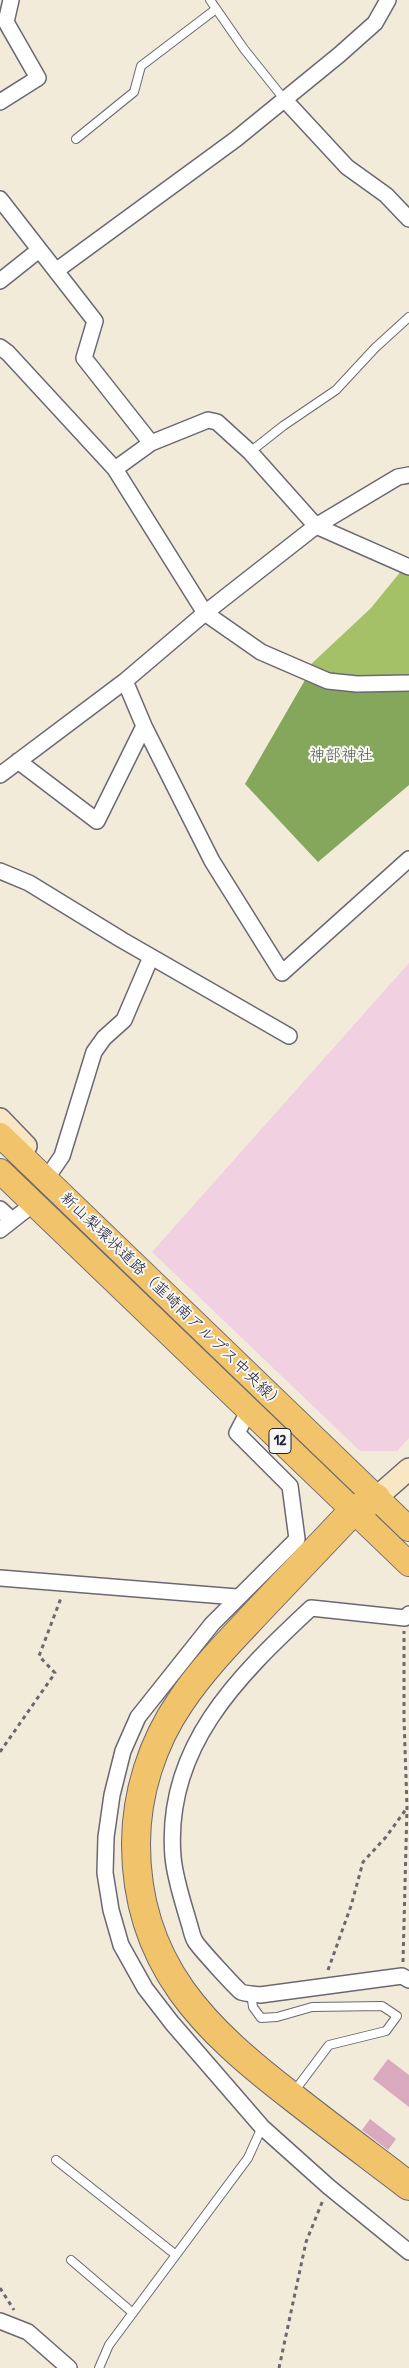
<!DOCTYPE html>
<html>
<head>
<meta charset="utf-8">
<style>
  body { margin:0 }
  canvas { display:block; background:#f2ebda }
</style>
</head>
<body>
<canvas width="409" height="2368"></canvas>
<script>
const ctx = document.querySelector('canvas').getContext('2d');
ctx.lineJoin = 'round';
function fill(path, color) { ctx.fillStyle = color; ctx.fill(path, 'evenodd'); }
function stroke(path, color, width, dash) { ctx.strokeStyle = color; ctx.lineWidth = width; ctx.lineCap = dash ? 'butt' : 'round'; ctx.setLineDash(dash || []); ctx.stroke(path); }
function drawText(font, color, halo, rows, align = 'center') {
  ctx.font = font + ' "Patrick Hand","Klee One",sans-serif'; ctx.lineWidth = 4; ctx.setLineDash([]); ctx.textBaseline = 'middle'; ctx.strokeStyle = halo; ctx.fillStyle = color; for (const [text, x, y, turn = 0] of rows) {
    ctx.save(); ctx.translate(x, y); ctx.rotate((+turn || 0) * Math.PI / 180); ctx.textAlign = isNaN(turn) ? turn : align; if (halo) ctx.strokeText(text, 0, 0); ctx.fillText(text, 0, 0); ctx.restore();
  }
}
const built = new Path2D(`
  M409,963V1438L397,1451H360L152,1252Z`);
const green = new Path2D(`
  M406,565L409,567V683L357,684L308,667L371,608Z`);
const forest = new Path2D(`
  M305,680L322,685L409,691V785L318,862L245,784Z`);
const building = new Path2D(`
  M388,2059L409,2075V2107L373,2079Z
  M370,2119L396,2139L388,2150L362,2130Z`);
const path = new Path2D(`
  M0,1752L55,1673L39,1656L61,1598
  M403,1962L407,1807L404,1719V1631
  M328,1970L351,1906L363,1862L386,1837L407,1808
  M0,2288L14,2310
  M279,2368L306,2242L323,2200`);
const lane = new Path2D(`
  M210,0L244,49L284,99
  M76,139L134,92L141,66L216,9
  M250,452L283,426L336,390L375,348L409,317
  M251,1993L253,2007L261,2018L277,2017L312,2007L382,2006L397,2016L386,2031L329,2045L293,2093
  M56,2160L176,2255
  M71,2260L133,2313
  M99,2368L109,2345L248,2158L262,2127`);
const street = new Path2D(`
  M284,99L347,167L386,195L409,219
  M0,102L38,78L6,22L11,0
  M0,199L95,321L84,358L151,443
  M57,270L236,139L339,55L375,23L388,0
  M0,281L39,250
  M0,347L8,353L115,469L205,613L261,652L328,681L357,684L409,683
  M115,469L151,443L208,420L217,422L250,452L316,526L409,567
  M125,681L144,726L212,861L282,973L409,859
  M18,761L97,821L144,726
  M0,775L125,681L205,613L316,526L398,477L409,475
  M0,871L29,883L122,940L289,1036
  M51,1172L62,1156L94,1052L104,1038L124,1020L151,957
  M0,1209L12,1220
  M0,1230L28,1208
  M249,1410L237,1433L290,1486L297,1539L212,1624L138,1717L123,1751L112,1795L106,1837L105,1873L111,1910L121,1945L145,1988L172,2023L262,2127L329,2187L409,2252
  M0,1578L237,1597
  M409,1614L405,1618L311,1608C237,1677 164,1748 173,1857C175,1879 183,1902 189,1923C191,1929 192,1936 195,1941C199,1948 236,1988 241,1992C246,1994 255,1994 260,1995L402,1976L409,1980
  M0,2321L28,2332L69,2368`);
const secondary = new Path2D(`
  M0,1119L26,1146
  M376,1498L409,1469`);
const primary = new Path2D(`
  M0,1135L409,1529
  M0,1171L409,1564`);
const highway = new Path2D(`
  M376,1498L353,1511C322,1544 291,1576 260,1609C232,1639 204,1667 181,1701C152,1743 136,1794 136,1844C136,1965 205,2030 295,2099C332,2128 371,2157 409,2186`);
const shields = [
  [280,1441,22]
];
const shieldNames = [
  ["12",280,1441]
];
const parkNames = [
  ["神部神社",341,756]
];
const streetNames = [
  ["新山梨環状道路（韮崎南アルプス中央線）",172,1301,44]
];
fill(built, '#f1d0e2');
fill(green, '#a5c168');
fill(forest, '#84a75c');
fill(building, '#d9a9be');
stroke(lane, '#6b6873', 10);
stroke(street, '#6b6873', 18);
stroke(secondary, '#6b6873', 24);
stroke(primary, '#6b6873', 26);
stroke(highway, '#6b6873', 30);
stroke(path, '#6b6873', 3, [4, 4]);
stroke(lane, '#fff', 8);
stroke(street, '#fff', 15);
stroke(secondary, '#f9e7c3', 21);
stroke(primary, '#f1c36a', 24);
stroke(highway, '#f1c36a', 28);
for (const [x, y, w] of shields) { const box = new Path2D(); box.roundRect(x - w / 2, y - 12.5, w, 25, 4); ctx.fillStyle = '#f6f6f2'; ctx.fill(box); stroke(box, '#22223b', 1); }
drawText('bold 15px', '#22223b', null, shieldNames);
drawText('16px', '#505a4b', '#f6f6f2', parkNames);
drawText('16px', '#22223b', '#f6f6f2', streetNames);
</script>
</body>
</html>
